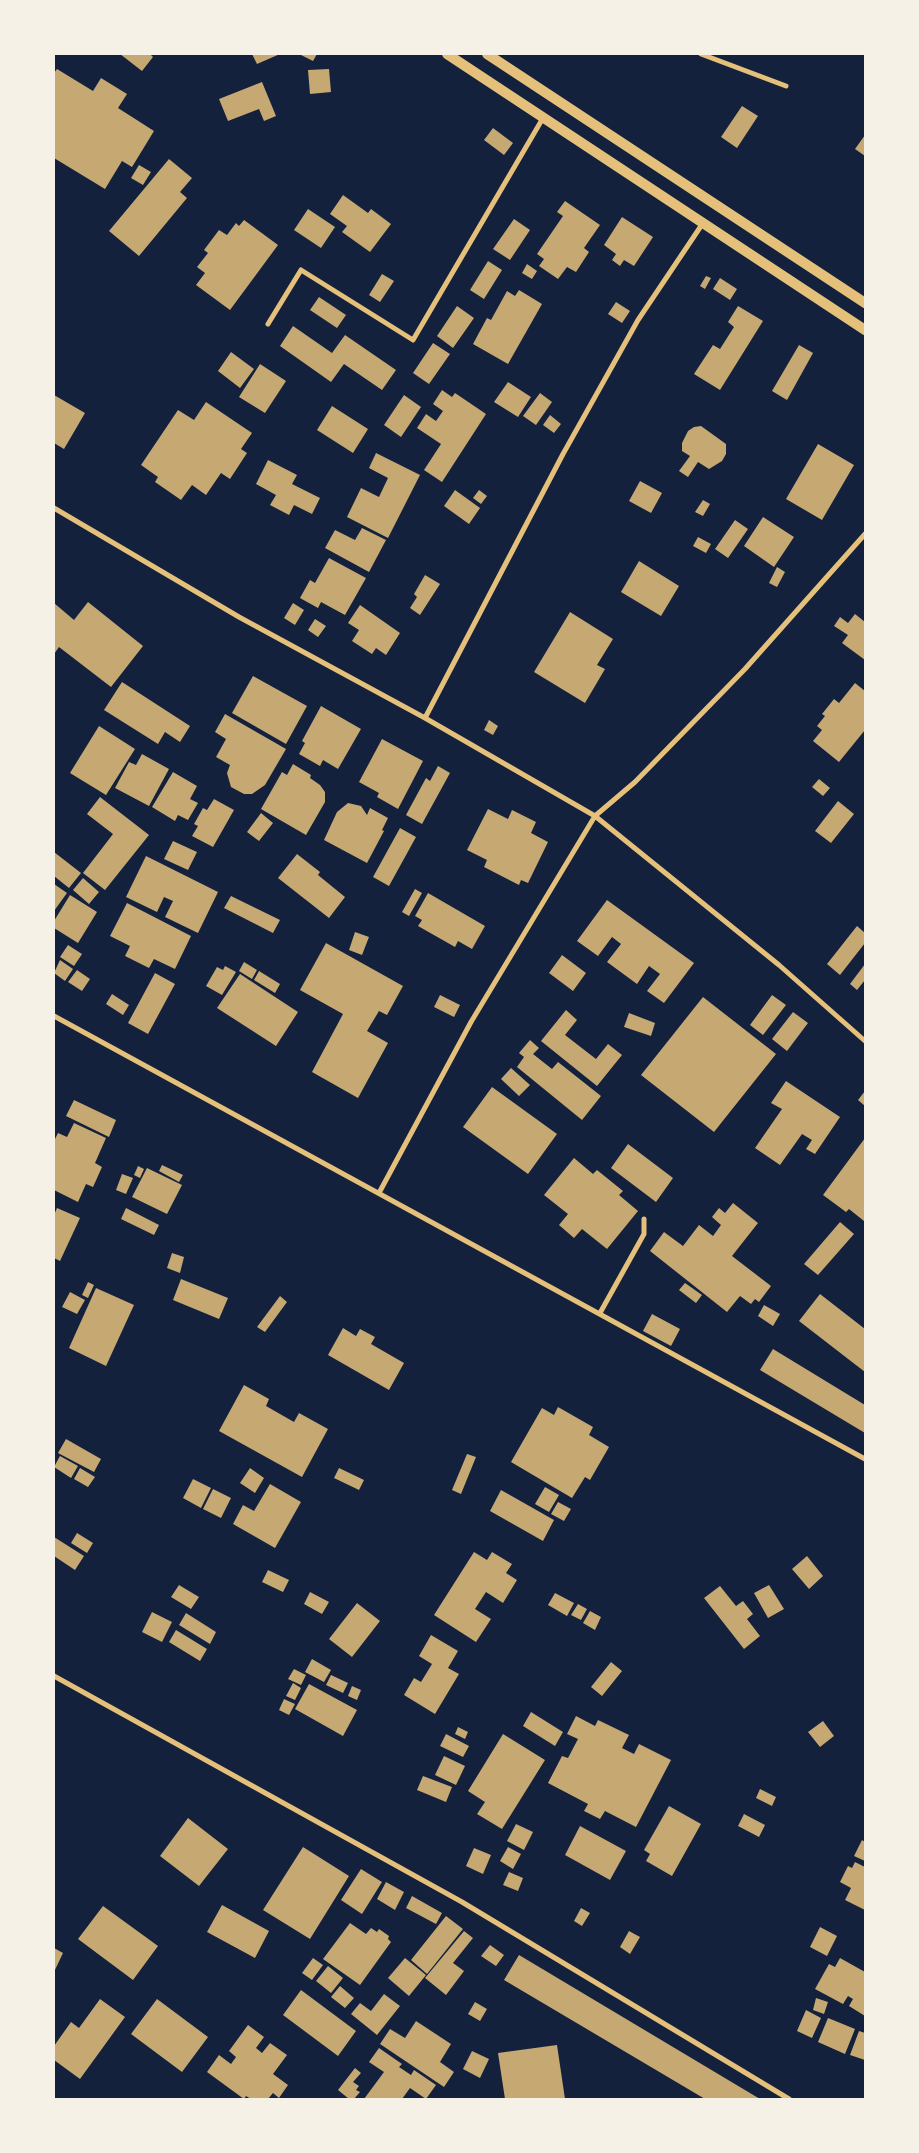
<!DOCTYPE html>
<html>
<head>
<meta charset="utf-8">
<style>
  body { margin:0 }
  #map { position:relative; width:919px; height:2153px; overflow:hidden; background:#14213d; font-family:Barlow,sans-serif }
  canvas { display:block }
  .frame { position:absolute; inset:0; border:55px solid #f6f1e7; pointer-events:none }
</style>
</head>
<body>
<div id="map">
<canvas width="919" height="2153"></canvas>
<div class="frame"></div>
</div>
<script>
const ctx = document.querySelector('canvas').getContext('2d');
ctx.lineJoin = 'round';
function fill(path, color) { ctx.fillStyle = color; ctx.fill(path, 'evenodd'); }
function stroke(path, color, width, dash) { ctx.strokeStyle = color; ctx.lineWidth = width; ctx.lineCap = dash ? 'butt' : 'round'; ctx.setLineDash(dash || []); ctx.stroke(path); }
const building = new Path2D(`
  M120,54H150L153,57L142,71Z
  M252,54H280L257,64Z
  M299,54H317L313,61Z
  M57,69L93,91L101,78L127,94L118,108L154,131L132,167L122,161L105,189L54,158V73Z
  M329,69L331,92L310,94L308,70Z
  M262,82L276,116L264,121L259,109L228,121L219,99Z
  M742,106L758,116L737,148L721,137Z
  M493,128L513,143L504,155L484,140Z
  M865,135V156L855,149Z
  M169,159L192,178L180,192L187,198L139,256L109,231Z
  M139,165L151,172L143,185L131,178Z
  M343,195L368,213L371,209L391,224L370,252L342,232L347,226L330,214Z
  M565,201L600,225L584,248L589,252L576,272L567,267L558,279L539,266L544,259L537,254L563,216L557,212Z
  M308,209L335,227L321,248L294,230Z
  M622,217L653,237L634,266L624,260L620,266L612,260L616,254L604,245Z
  M514,219L530,230L510,260L493,249Z
  M244,220L278,245L230,310L196,285L205,273L197,267L208,253L204,250L219,230L227,235L236,223L239,226Z
  M488,261L502,270L484,299L470,290Z
  M527,264L537,271L532,279L522,273Z
  M382,274L394,281L380,302L369,295Z
  M706,276L711,278L705,289L700,286Z
  M720,278L737,289L730,300L713,289Z
  M519,290L542,304L508,364L473,344L487,318L491,320L507,291L515,296Z
  M319,297L346,315L337,328L310,310Z
  M616,302L630,311L622,323L608,314Z
  M457,306L474,318L453,348L437,336Z
  M738,306L763,321L720,390L694,374L713,345L720,349L734,327L728,322Z
  M293,326L332,353L345,335L396,370L382,390L344,364L331,382L280,346Z
  M433,343L450,354L429,384L413,373Z
  M799,345L813,353L787,400L772,391Z
  M231,352L254,369L240,388L218,371Z
  M260,364L286,381L265,413L239,397Z
  M508,382L531,397L518,417L494,402Z
  M442,390L452,397L455,393L486,414L442,482L424,470L441,444L417,428L426,414L436,421L443,411L433,404Z
  M540,393L552,402L536,425L523,416Z
  M54,395L85,413L64,449L54,443Z
  M404,395L421,407L401,437L384,425Z
  M206,402L252,433L241,449L247,453L230,479L221,473L206,495L192,485L181,500L155,482L158,477L141,465L178,410L194,420Z
  M332,406L368,429L353,453L317,430Z
  M550,415L561,424L554,433L543,425Z
  M701,426L726,444V454L722,461L709,469L698,462L688,477L679,471L690,456L682,451V443L688,431L694,427Z
  M818,444L854,465L822,520L786,499Z
  M376,453L420,475L388,538L347,517L361,488L379,497L388,478L369,468Z
  M268,460L297,475L292,484L320,498L312,514L294,505L289,515L270,505L276,495L256,484Z
  M640,481L662,493L651,513L629,501Z
  M455,490L480,508L469,524L444,506Z
  M479,490L487,496L481,504L473,498Z
  M703,500L710,504L703,516L695,512Z
  M763,517L794,537L774,567L744,546Z
  M735,520L748,529L728,558L715,549Z
  M362,528L386,540L369,572L325,548L335,530L355,540Z
  M698,537L711,544L706,553L693,546Z
  M329,558L366,578L345,615L321,602L318,608L300,598L310,580L315,583Z
  M639,561L679,586L661,616L621,592Z
  M777,567L785,572L777,587L769,583Z
  M425,575L440,584L420,615L410,608L417,597L414,594Z
  M88,602L143,646L111,687L59,647L54,654V603L74,620Z
  M293,603L304,610L295,625L284,618Z
  M360,605L400,633L386,655L376,648L372,654L352,641L359,630L348,623Z
  M570,612L613,639L597,665L605,669L585,703L534,672Z
  M855,614L865,622V660L842,643L848,635L834,626L840,617L848,623Z
  M315,619L326,626L318,637L308,630Z
  M253,676L307,706L286,744L232,713Z
  M122,682L190,726L180,742L165,732L158,744L104,710Z
  M855,683L865,691V730L839,762L813,741L822,730L817,726L825,716L822,714L834,699L839,703Z
  M321,706L361,729L338,769L323,760L320,766L299,754L305,743L302,741Z
  M225,714L286,749L265,785L252,794H244L231,787L227,773L230,765L216,757L226,739L215,732Z
  M489,720L498,726L493,735L484,730Z
  M99,726L135,749L106,795L70,773Z
  M382,739L423,761L398,809L377,797L379,793L359,782Z
  M142,754L169,769L149,806L115,788L129,762L136,765Z
  M293,764L311,775L310,778L320,785L325,792V802L306,835L261,809L282,772L287,775Z
  M438,766L450,773L422,824L406,815L426,778L430,781Z
  M173,772L197,786L190,799L198,803L188,820L178,815L175,821L152,807Z
  M819,779L830,788L823,796L812,787Z
  M100,797L149,835L105,890L83,873L113,834L87,814Z
  M214,799L234,810L213,847L192,836L198,826L194,824L203,808L207,810Z
  M838,801L854,814L831,843L815,831Z
  M348,803L361,806L367,815L370,808L388,818L382,830L384,831L367,863L324,840L337,812Z
  M488,809L508,819L512,810L536,822L531,833L548,842L528,883L521,880L519,885L484,867L487,860L467,850Z
  M261,813L273,823L259,841L247,832Z
  M400,828L416,837L389,886L373,877Z
  M173,841L197,852L188,870L164,859Z
  M54,852L81,873L69,888L54,876Z
  M297,854L320,872L318,875L345,897L329,918L278,878Z
  M146,856L218,892L198,933L165,917L173,901L164,897L157,912L126,897Z
  M83,878L99,892L89,904L73,890Z
  M54,884L67,893L54,911Z
  M415,889L422,893L409,916L402,912Z
  M428,893L485,926L472,949L458,941L455,947L418,926L422,920L415,916Z
  M70,895L97,912L78,943L54,928V921Z
  M231,896L280,920L273,933L224,908Z
  M607,900L694,963L664,1003L647,991L660,974L649,966L637,984L607,962L621,944L612,937L598,956L577,941Z
  M127,903L191,936L175,969L154,959L149,968L125,956L130,946L110,936Z
  M857,926L865,933V943L840,975L827,964Z
  M355,932L369,937L362,955L349,950Z
  M326,943L403,986L387,1015L379,1011L367,1031L388,1043L358,1098L312,1072L343,1014L300,990Z
  M68,945L82,954L74,966L60,957Z
  M562,955L586,973L573,991L549,973Z
  M60,960L73,969L65,981L54,973Z
  M244,962L257,970L252,979L239,971Z
  M865,964V980L857,990L850,984Z
  M225,966L236,972L222,995L206,986L217,967L223,970Z
  M77,970L90,979L82,991L68,982Z
  M259,971L280,984L275,993L254,980Z
  M155,973L175,984L148,1034L128,1023Z
  M240,974L298,1012L276,1046L217,1008Z
  M112,994L129,1005L123,1015L106,1004Z
  M440,995L460,1005L454,1017L434,1007Z
  M772,995L786,1005L763,1035L750,1025Z
  M703,997L776,1054L714,1132L641,1075Z
  M566,1010L577,1020L565,1035L596,1059L608,1044L622,1055L597,1086L541,1041Z
  M793,1012L808,1023L787,1051L772,1039Z
  M629,1013L655,1023L651,1036L624,1027Z
  M530,1040L539,1048L533,1054L552,1069L558,1062L601,1096L582,1120L517,1067L524,1057L519,1053Z
  M511,1068L530,1085L519,1096L501,1079Z
  M786,1081L840,1117L815,1154L806,1149L812,1140L802,1134L780,1165L755,1148L782,1109L771,1103Z
  M492,1087L557,1134L528,1174L463,1127Z
  M865,1091V1106L858,1100Z
  M74,1100L116,1120L109,1137L66,1116Z
  M74,1123L106,1138L95,1163L102,1167L93,1187L86,1184L78,1202L54,1190V1141L58,1133L67,1137Z
  M865,1138V1220L864,1221L849,1209L846,1212L823,1195Z
  M628,1144L673,1178L656,1202L611,1168Z
  M574,1158L593,1174L597,1170L623,1191L619,1195L638,1211L607,1249L582,1229L574,1238L559,1225L568,1214L544,1195Z
  M162,1165L183,1175L179,1182L159,1171Z
  M138,1166L144,1169L140,1178L134,1175Z
  M147,1168L182,1185L167,1214L132,1197Z
  M122,1174L133,1178L126,1194L116,1190Z
  M733,1203L758,1223L732,1256L771,1286L759,1302L755,1299L751,1304L740,1296L727,1312L650,1251L664,1232L683,1246L699,1225L713,1236L721,1225L712,1217L719,1208L725,1213Z
  M57,1208L80,1218L60,1261L54,1258V1215Z
  M126,1208L159,1225L154,1235L121,1219Z
  M840,1222L854,1234L818,1275L804,1264Z
  M172,1253L184,1257L180,1273L167,1268Z
  M181,1279L228,1298L219,1319L173,1300Z
  M88,1282L94,1285L88,1298L82,1295Z
  M685,1283L702,1295L696,1303L679,1290Z
  M96,1288L134,1305L106,1366L69,1348Z
  M70,1292L85,1300L77,1314L62,1307Z
  M820,1294L865,1329V1372L799,1321Z
  M280,1296L287,1302L265,1332L257,1327Z
  M764,1305L780,1314L773,1326L758,1316Z
  M652,1314L680,1329L671,1346L643,1331Z
  M343,1328L356,1336L360,1329L375,1337L371,1344L404,1363L389,1390L328,1355Z
  M773,1349L865,1405V1433L760,1370Z
  M244,1385L269,1399L266,1406L294,1422L299,1413L328,1429L302,1477L219,1431Z
  M558,1407L593,1427L589,1435L609,1447L590,1480L585,1477L572,1498L511,1462L542,1408L554,1415Z
  M66,1439L101,1459L94,1472L58,1453Z
  M467,1454L476,1457L461,1494L452,1490Z
  M60,1456L78,1466L71,1478L54,1467Z
  M80,1468L95,1477L88,1487L74,1479Z
  M250,1468L264,1478L255,1493L240,1483Z
  M339,1468L364,1480L359,1490L334,1478Z
  M193,1479L211,1488L201,1508L183,1498Z
  M270,1484L301,1502L275,1548L233,1524L243,1505L254,1511Z
  M545,1487L559,1495L549,1512L535,1504Z
  M213,1489L231,1498L221,1518L203,1509Z
  M501,1490L554,1520L543,1541L490,1511Z
  M558,1502L571,1509L564,1521L551,1514Z
  M77,1533L93,1543L87,1553L71,1543Z
  M54,1537L84,1556L75,1570L54,1556Z
  M474,1552L487,1560L492,1552L512,1564L506,1573L517,1580L503,1603L486,1592L475,1609L491,1619L476,1642L434,1615Z
  M807,1556L823,1576L809,1589L792,1569Z
  M268,1570L289,1580L283,1592L262,1582Z
  M179,1585L199,1597L191,1609L171,1597Z
  M769,1585L784,1609L768,1618L754,1593Z
  M720,1586L736,1606L743,1601L753,1614L747,1619L760,1636L744,1649L704,1598Z
  M310,1592L329,1602L322,1614L304,1604Z
  M555,1593L574,1603L567,1616L548,1605Z
  M357,1603L380,1621L352,1657L329,1639Z
  M578,1604L587,1609L581,1620L571,1615Z
  M590,1611L601,1617L595,1630L583,1623Z
  M152,1612L172,1622L162,1642L142,1632Z
  M186,1613L216,1632L210,1644L179,1625Z
  M176,1630L207,1649L200,1661L169,1642Z
  M431,1635L458,1651L448,1668L459,1674L435,1714L404,1695L414,1678L421,1682L432,1664L419,1656Z
  M312,1659L331,1670L324,1682L305,1672Z
  M611,1662L622,1671L602,1696L591,1687Z
  M294,1669L306,1675L301,1685L288,1679Z
  M331,1675L348,1683L343,1693L326,1685Z
  M293,1683L301,1688L295,1700L286,1696Z
  M309,1684L357,1710L343,1736L295,1709Z
  M352,1686L361,1690L357,1700L348,1696Z
  M284,1699L295,1704L289,1715L279,1710Z
  M531,1712L563,1732L555,1746L523,1726Z
  M576,1716L595,1726L598,1720L629,1735L622,1748L634,1754L639,1744L671,1760L636,1827L605,1811L600,1819L584,1811L588,1804L548,1783L562,1756L568,1758L578,1739L567,1734Z
  M823,1721L834,1736L820,1747L808,1732Z
  M458,1727L468,1732L465,1739L455,1734Z
  M446,1734L469,1746L463,1757L440,1746Z
  M503,1734L545,1760L502,1829L477,1814L485,1802L468,1791Z
  M444,1756L465,1766L456,1785L435,1775Z
  M423,1776L452,1787L446,1802L417,1790Z
  M760,1789L776,1797L772,1806L756,1798Z
  M669,1806L701,1824L672,1876L646,1861L650,1854L644,1850Z
  M744,1814L765,1825L759,1837L738,1826Z
  M188,1818L228,1849L199,1886L160,1856Z
  M516,1824L533,1832L524,1850L507,1841Z
  M580,1826L626,1851L610,1880L565,1855Z
  M862,1840L865,1842V1861L854,1856Z
  M303,1847L349,1876L310,1939L263,1910Z
  M508,1847L521,1854L513,1869L500,1861Z
  M474,1848L491,1855L483,1874L466,1866Z
  M855,1862L865,1867V1910L845,1900L851,1888L840,1882L848,1866L852,1868Z
  M361,1869L382,1882L362,1914L341,1900Z
  M509,1872L523,1878L518,1891L503,1885Z
  M386,1882L404,1892L395,1910L377,1899Z
  M412,1896L442,1913L436,1924L406,1908Z
  M222,1905L269,1931L255,1958L207,1932Z
  M103,1906L158,1946L133,1980L78,1939Z
  M581,1908L590,1913L582,1926L574,1921Z
  M446,1916L463,1929L427,1974L411,1960Z
  M350,1923L366,1934L371,1928L377,1932L379,1929L389,1936L388,1939L391,1942L360,1985L323,1959Z
  M820,1927L837,1936L827,1956L810,1947Z
  M464,1931L473,1938L453,1963L464,1971L446,1995L425,1978Z
  M629,1931L640,1937L630,1954L620,1947Z
  M490,1945L504,1955L496,1966L481,1956Z
  M54,1948L63,1953L54,1972Z
  M519,1955L760,2099H705L504,1980Z
  M313,1958L323,1965L312,1980L302,1973Z
  M405,1958L426,1975L409,1996L388,1978Z
  M840,1958L865,1972V2016L849,2006L853,1999L848,1996L843,2004L815,1989L829,1964L835,1967Z
  M328,1966L343,1978L331,1993L316,1981Z
  M340,1986L354,1998L345,2008L331,1997Z
  M301,1990L356,2031L338,2056L283,2015Z
  M384,1994L400,2006L377,2035L351,2014L360,2003L371,2011Z
  M816,1998L828,2002L824,2014L813,2010Z
  M100,1999L125,2017L80,2079L54,2060V2046L71,2022L79,2028Z
  M157,1999L208,2037L182,2072L131,2034Z
  M475,2002L487,2009L480,2021L468,2014Z
  M806,2010L821,2018L812,2038L797,2031Z
  M828,2018L855,2029L845,2054L818,2042Z
  M416,2021L451,2044L440,2062L454,2072L444,2087L380,2044L390,2029L405,2038Z
  M248,2025L264,2037L256,2048L262,2053L270,2043L287,2055L273,2074L288,2085L279,2098L273,2093L268,2099H251L246,2096L244,2099L207,2072L219,2055L231,2064L236,2057L229,2051Z
  M859,2031L865,2033V2060L850,2055Z
  M557,2045L565,2099H505L498,2053Z
  M379,2048L402,2064L399,2067L411,2075L414,2070L436,2085L426,2099L410,2088L402,2099H364L384,2072L369,2062Z
  M472,2051L489,2059L480,2078L463,2069Z
  M355,2068L361,2073L353,2082L359,2086L356,2090L360,2092L354,2099H349L338,2090Z`);
const minor = new Path2D(`
  M701,54L786,86
  M268,324L301,270L413,340L543,118
  M54,508L239,617L425,718L595,816L779,965L865,1041
  M425,718L563,454L638,320L703,223
  M54,1016L865,1459
  M379,1193L471,1022L595,816L635,782L745,669L865,534
  M600,1313L644,1234V1219
  M54,1676L462,1902L789,2099`);
const secondary = new Path2D(`
  M447,54L865,330
  M487,54L865,303`);
fill(building, '#c6a872');
stroke(minor, '#e5c07b', 5);
stroke(secondary, '#e5c07b', 10);
</script>
</body>
</html>
